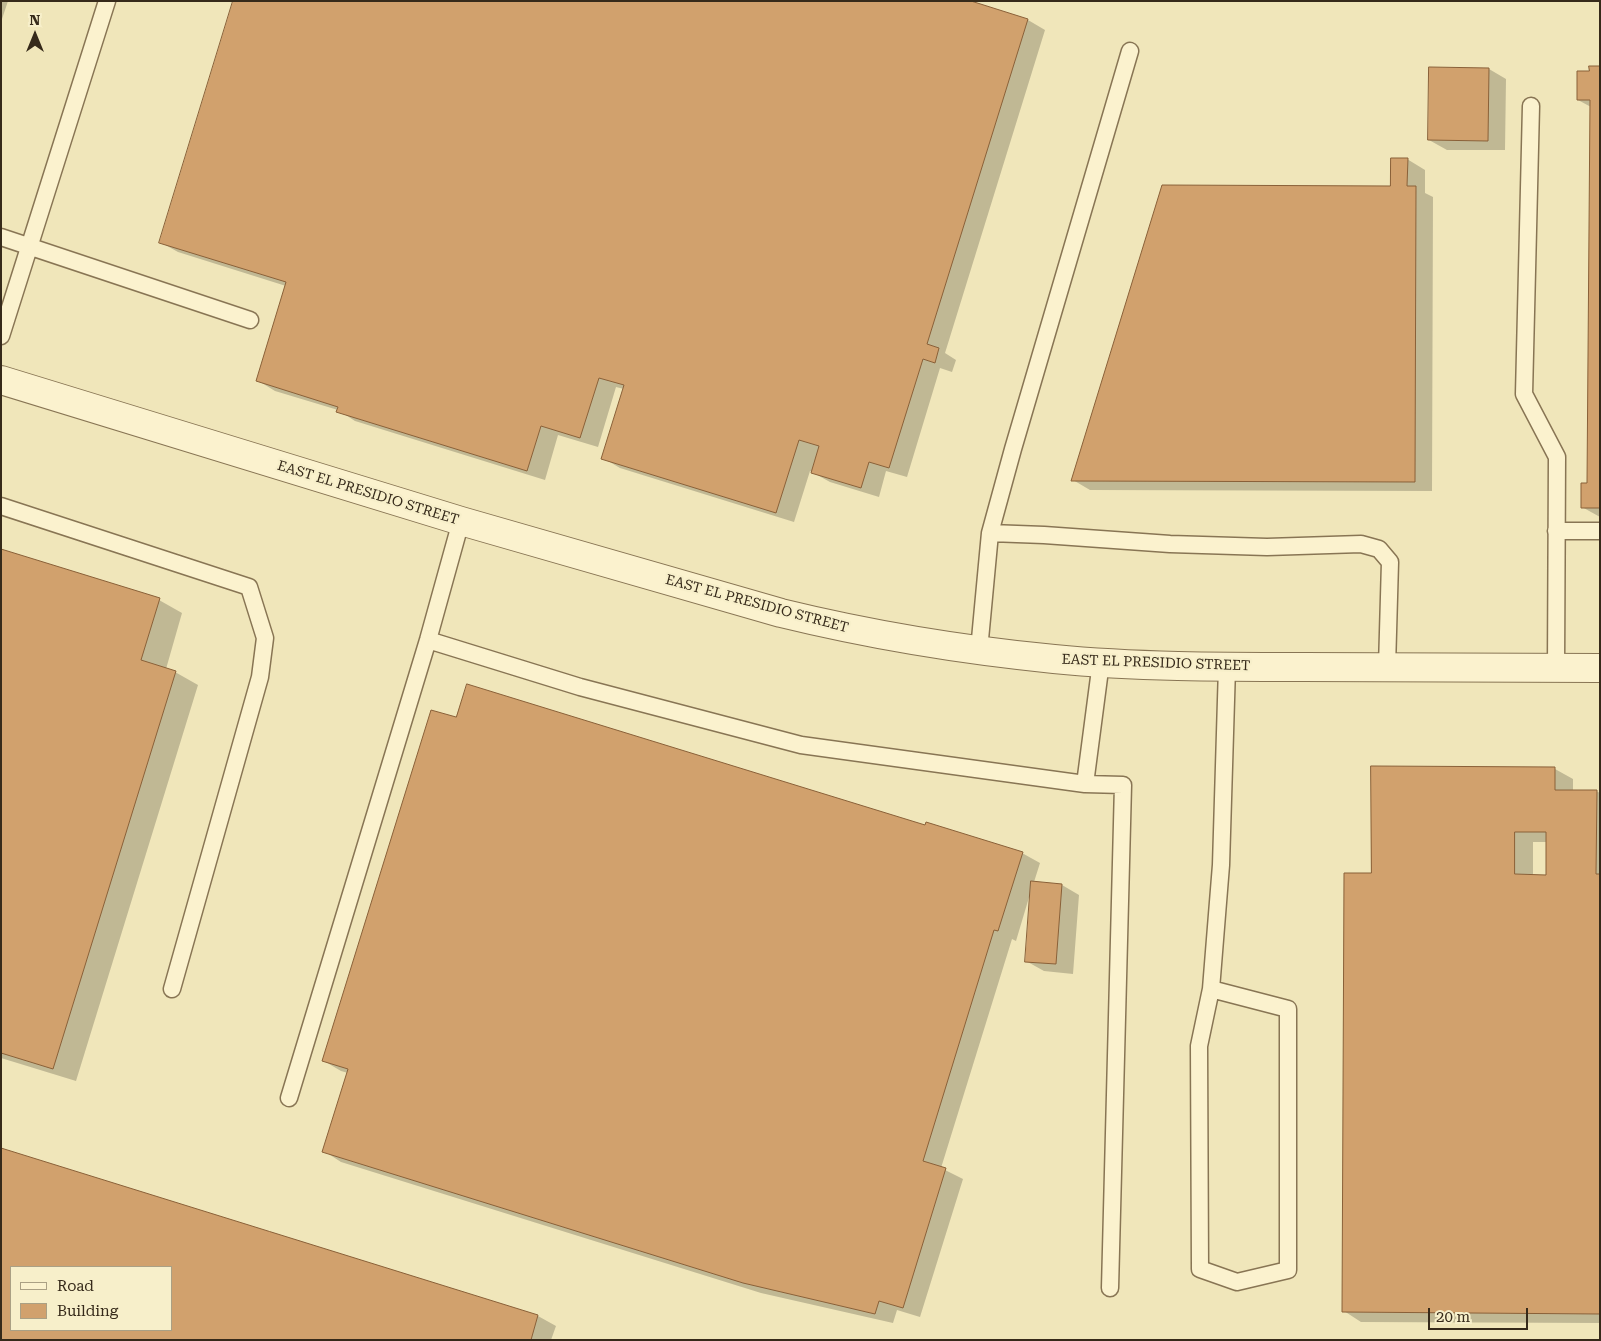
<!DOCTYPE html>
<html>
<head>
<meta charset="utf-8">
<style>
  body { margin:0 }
  #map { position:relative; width:1601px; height:1341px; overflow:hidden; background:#f0e6ba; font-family:"Roboto Serif",serif }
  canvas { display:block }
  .frame { position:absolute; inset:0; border:2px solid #362a1a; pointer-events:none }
  .legend { position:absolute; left:10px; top:1266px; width:162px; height:65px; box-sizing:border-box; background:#f7efca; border:1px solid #aaa084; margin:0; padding:6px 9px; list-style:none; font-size:15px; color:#362a1a }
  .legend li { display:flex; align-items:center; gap:10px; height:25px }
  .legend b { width:25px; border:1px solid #aaa084 }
  .north { position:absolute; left:10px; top:10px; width:50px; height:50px; -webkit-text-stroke:4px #f7efca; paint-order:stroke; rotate:0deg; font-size:14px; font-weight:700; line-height:20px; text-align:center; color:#362a1a }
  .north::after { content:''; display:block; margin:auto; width:18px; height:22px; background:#362a1a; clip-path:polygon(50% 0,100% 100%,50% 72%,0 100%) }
  .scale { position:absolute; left:1428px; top:1308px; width:100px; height:22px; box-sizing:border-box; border:2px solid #362a1a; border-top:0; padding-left:6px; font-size:15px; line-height:18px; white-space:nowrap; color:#362a1a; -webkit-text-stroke:4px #f7efca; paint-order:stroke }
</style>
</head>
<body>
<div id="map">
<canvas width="1601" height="1341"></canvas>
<div class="frame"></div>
<ul class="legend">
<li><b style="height:6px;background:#fbf2ce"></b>Road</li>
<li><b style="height:14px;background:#d1a16d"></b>Building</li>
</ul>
<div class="north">N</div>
<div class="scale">20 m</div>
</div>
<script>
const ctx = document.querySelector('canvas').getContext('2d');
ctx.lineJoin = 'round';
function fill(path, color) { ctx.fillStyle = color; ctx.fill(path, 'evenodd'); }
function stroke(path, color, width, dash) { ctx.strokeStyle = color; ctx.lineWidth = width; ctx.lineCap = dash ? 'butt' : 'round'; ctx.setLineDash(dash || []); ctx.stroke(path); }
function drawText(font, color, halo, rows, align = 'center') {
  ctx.font = font + ' "Roboto Serif",serif'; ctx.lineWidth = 4.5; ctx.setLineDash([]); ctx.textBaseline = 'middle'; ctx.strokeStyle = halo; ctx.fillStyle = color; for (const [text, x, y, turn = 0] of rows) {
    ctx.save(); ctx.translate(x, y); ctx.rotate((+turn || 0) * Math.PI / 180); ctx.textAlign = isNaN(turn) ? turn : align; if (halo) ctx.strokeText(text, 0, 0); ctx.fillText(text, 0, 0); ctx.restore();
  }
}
const shadow = new Path2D(`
  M1,1H8L1,22Z
  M966,1L1028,20L1045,30L945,353L956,360L952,372L940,368L907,477L886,471L879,497L830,482L810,471L794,522L620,468L603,458L624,389L616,387L598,447L558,435L545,480L355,421L338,410L275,391L257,380L286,286L178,252L160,242Z
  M1600,67V517L1582,507L1589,485L1591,107L1578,100L1590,73Z
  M1489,69L1506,79L1505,150H1447L1429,140Z
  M1407,159L1425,170V193L1433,197L1432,491L1090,490L1073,480L1391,187Z
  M1,551L159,600L182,613L166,669L175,672L198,685L76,1081L1,1058Z
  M457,719L926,827L1022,853L1040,863L1034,882L1062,885L1079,895L1073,974L1044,971L1026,961L1030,894L1016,941L1012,939L941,1168L963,1179L920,1317L897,1310L893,1323L761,1293L341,1162L324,1151L348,1073L341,1071L324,1061Z
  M1555,769L1573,779V791H1596L1600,793V1323L1361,1322L1344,1311L1372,874ZM1533,842H1547V876H1533Z
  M1,1149L538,1316L556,1326L551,1340H1ZM11,1267H171V1330H11Z`);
const building = new Path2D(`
  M233,1H971L1028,19L927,344L939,348L935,363L923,359L889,468L869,462L861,488L811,473L819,446L799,440L776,513L601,459L624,385L599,378L580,438L541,426L527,471L336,412L338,407L256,381L286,282L159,243Z
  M1589,66H1600V508H1581V483H1587L1590,100H1577V71H1589Z
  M1429,67L1489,68L1488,141L1428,140Z
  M1391,158H1408L1407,186H1416L1415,482L1071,481L1162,185L1390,186Z
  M1,549L160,598L141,660L176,671L53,1069L1,1053Z
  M467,684L925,825L926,822L1023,852L998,931L994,930L923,1161L946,1168L903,1308L879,1301L875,1314L743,1283L322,1152L348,1069L322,1061L431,710L456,717Z
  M1371,766L1555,767V790H1597L1596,874H1600V1314L1342,1312L1344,873H1371ZM1515,832H1546V875L1515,874Z
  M1031,881L1062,884L1056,964L1025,962Z
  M1,1148L538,1315L531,1340H1ZM11,1267H171V1330H11Z`);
const lane = new Path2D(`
  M1531,106L1524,394L1557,457L1556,668
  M1,237L250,320
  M1,336L107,1
  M1,506L249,587L265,638L260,677L172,989
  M1556,531H1600
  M990,533L1044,535L1170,544L1267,547L1361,544L1379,549L1390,562L1387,667
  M428,640L580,687L801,745L1085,784L1101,662
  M979,650L990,533L1013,449L1130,51
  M1085,784L1123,785L1110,1288
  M1211,989L1288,1009V1270L1237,1282L1200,1269L1199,1046L1211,989L1221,865L1227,667
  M289,1098L428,640L461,521`);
const street = new Path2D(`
  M1,380L461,521L781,613C871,635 963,650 1054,659C1135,667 1221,667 1302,667C1401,667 1501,668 1600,668`);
const streetNames = [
  ["EAST EL PRESIDIO STREET",368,493,17],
  ["EAST EL PRESIDIO STREET",757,604,15],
  ["EAST EL PRESIDIO STREET",1156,663,2]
];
fill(shadow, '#0003');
fill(building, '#d1a16d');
stroke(building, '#896038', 1);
stroke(lane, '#887554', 19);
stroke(street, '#887554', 30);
stroke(lane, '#fbf2ce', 16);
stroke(street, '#fbf2ce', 28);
drawText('14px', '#362a1a', '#f7efca', streetNames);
</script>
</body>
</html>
